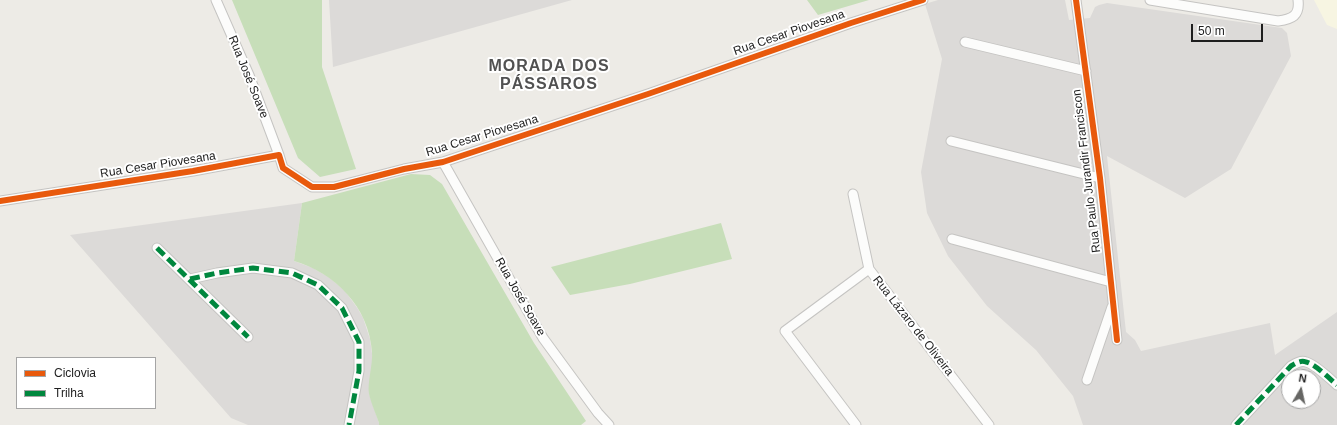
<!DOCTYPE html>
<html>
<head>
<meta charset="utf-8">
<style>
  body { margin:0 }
  #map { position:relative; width:1337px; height:425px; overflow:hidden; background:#edebe6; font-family:Helvetica,sans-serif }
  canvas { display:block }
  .legend { position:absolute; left:16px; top:357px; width:140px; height:52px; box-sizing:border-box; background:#fff; border:1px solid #a5a5a5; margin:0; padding:5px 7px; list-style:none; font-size:12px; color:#1e1e1e }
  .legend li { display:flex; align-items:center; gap:8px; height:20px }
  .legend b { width:20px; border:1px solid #a5a5a5 }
  .north { position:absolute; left:1281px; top:369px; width:40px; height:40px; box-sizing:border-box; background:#fff; border:1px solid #a5a5a5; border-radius:50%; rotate:9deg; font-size:11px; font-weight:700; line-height:16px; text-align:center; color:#1e1e1e }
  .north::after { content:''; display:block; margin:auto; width:14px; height:18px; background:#666664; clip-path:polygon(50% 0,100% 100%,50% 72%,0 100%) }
  .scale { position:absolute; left:1191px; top:24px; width:72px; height:18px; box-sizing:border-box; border:2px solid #1e1e1e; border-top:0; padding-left:5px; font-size:12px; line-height:14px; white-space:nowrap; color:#1e1e1e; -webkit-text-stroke:3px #fff; paint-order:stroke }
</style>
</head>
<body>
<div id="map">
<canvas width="1337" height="425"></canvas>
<ul class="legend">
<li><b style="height:5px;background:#e8590c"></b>Ciclovia</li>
<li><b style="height:5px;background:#00873e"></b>Trilha</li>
</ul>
<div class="north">N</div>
<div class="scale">50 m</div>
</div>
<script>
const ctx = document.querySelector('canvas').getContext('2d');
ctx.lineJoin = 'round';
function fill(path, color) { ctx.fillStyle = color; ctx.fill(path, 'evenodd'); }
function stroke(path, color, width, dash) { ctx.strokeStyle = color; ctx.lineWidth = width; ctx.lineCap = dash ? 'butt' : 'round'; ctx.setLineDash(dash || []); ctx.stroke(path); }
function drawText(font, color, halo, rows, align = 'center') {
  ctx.font = font + ' Helvetica,sans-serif'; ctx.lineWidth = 4; ctx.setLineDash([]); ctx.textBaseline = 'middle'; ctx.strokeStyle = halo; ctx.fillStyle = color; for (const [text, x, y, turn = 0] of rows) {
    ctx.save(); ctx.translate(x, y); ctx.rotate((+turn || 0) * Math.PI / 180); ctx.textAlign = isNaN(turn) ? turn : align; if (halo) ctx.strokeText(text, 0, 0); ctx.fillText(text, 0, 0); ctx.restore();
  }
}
const residential = new Path2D(`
  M329,0H572L333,67Z
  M938,0H1065L1069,20L1090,18L1095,7L1099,5L1107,3L1282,28L1287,33L1291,56L1231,169L1185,198L1107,156L1126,332L1135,340L1141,351L1270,323L1275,355L1337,312V425H1083L1073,396L1036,350L987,306L948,256L927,213L921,172L942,59L925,4ZM1289,377H1313V401H1289Z
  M302,203L294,261L313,268L330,278L345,291L358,309L363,318L370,339L373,361L369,393L379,423V425H248L231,418L70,235Z`);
const education = new Path2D(`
  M1314,0H1337V29L1327,25Z`);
const forest = new Path2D(`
  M232,0H322V67L356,169L320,177L298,158Z
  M807,0H869L818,15Z
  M411,174L430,175L442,184L534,343L586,421L581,425H379V423C376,414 371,403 369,394C367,383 373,365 372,352C369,307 335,273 294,261L302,203Z
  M721,223L732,259L630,284L570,295L551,267Z`);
const street = new Path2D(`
  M216,0L249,75L279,155
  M1076,0L1100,178L1117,340
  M1150,0L1278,21C1292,19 1300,16 1298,0
  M965,42L1086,71
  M951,141L1100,178
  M443,162L543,338L598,413L609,425
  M853,194L869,269L989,425
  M0,201L193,171L279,155L283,168L312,187H334L404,169L443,162L648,94L851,23L923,0
  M952,239L1111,282
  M157,248L248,337
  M190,279L217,273L253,268L292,273L318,285L342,308L359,342V371L349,425
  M1087,380L1112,307
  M856,425L785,331L869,269
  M1236,425L1291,366C1296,363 1301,360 1306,362C1315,364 1330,379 1337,385`);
const quiet = new Path2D(`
  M157,248L248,337
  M190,279L217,273L253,268L292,273L318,285L342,308L359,342V371L349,425
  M1236,425L1291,366C1296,363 1301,360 1306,362C1315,364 1330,379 1337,385`);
const cycleway = new Path2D(`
  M1076,0L1100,178L1117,340
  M0,201L193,171L279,155L283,168L312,187H334L404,169L443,162L648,94L851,23L923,0`);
const streetNames = [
  ["Rua Cesar Piovesana",789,33,-19],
  ["Rua José Soave",248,77,68],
  ["Rua Cesar Piovesana",482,136,-17],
  ["Rua Cesar Piovesana",158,165,-9],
  ["Rua Paulo Jurandir Franciscon",1087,171,-97],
  ["Rua José Soave",520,297,60],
  ["Rua Lázaro de Oliveira",913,326,52]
];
const districtNames = [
  ["MORADA DOS",549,67],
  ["PÁSSAROS",549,85]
];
fill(residential, '#dcdad8');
fill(education, '#f7f5e2');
fill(forest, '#c7deb9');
stroke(street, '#c5c4c2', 11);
stroke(street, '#fcfcfb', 9);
stroke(quiet, '#00873e', 5, [10, 5]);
stroke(cycleway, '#e8590c', 6);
drawText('12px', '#1e1e1e', '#fff', streetNames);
ctx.letterSpacing = '1px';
drawText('bold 16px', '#515151', '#fff', districtNames);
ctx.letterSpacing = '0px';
</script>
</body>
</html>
